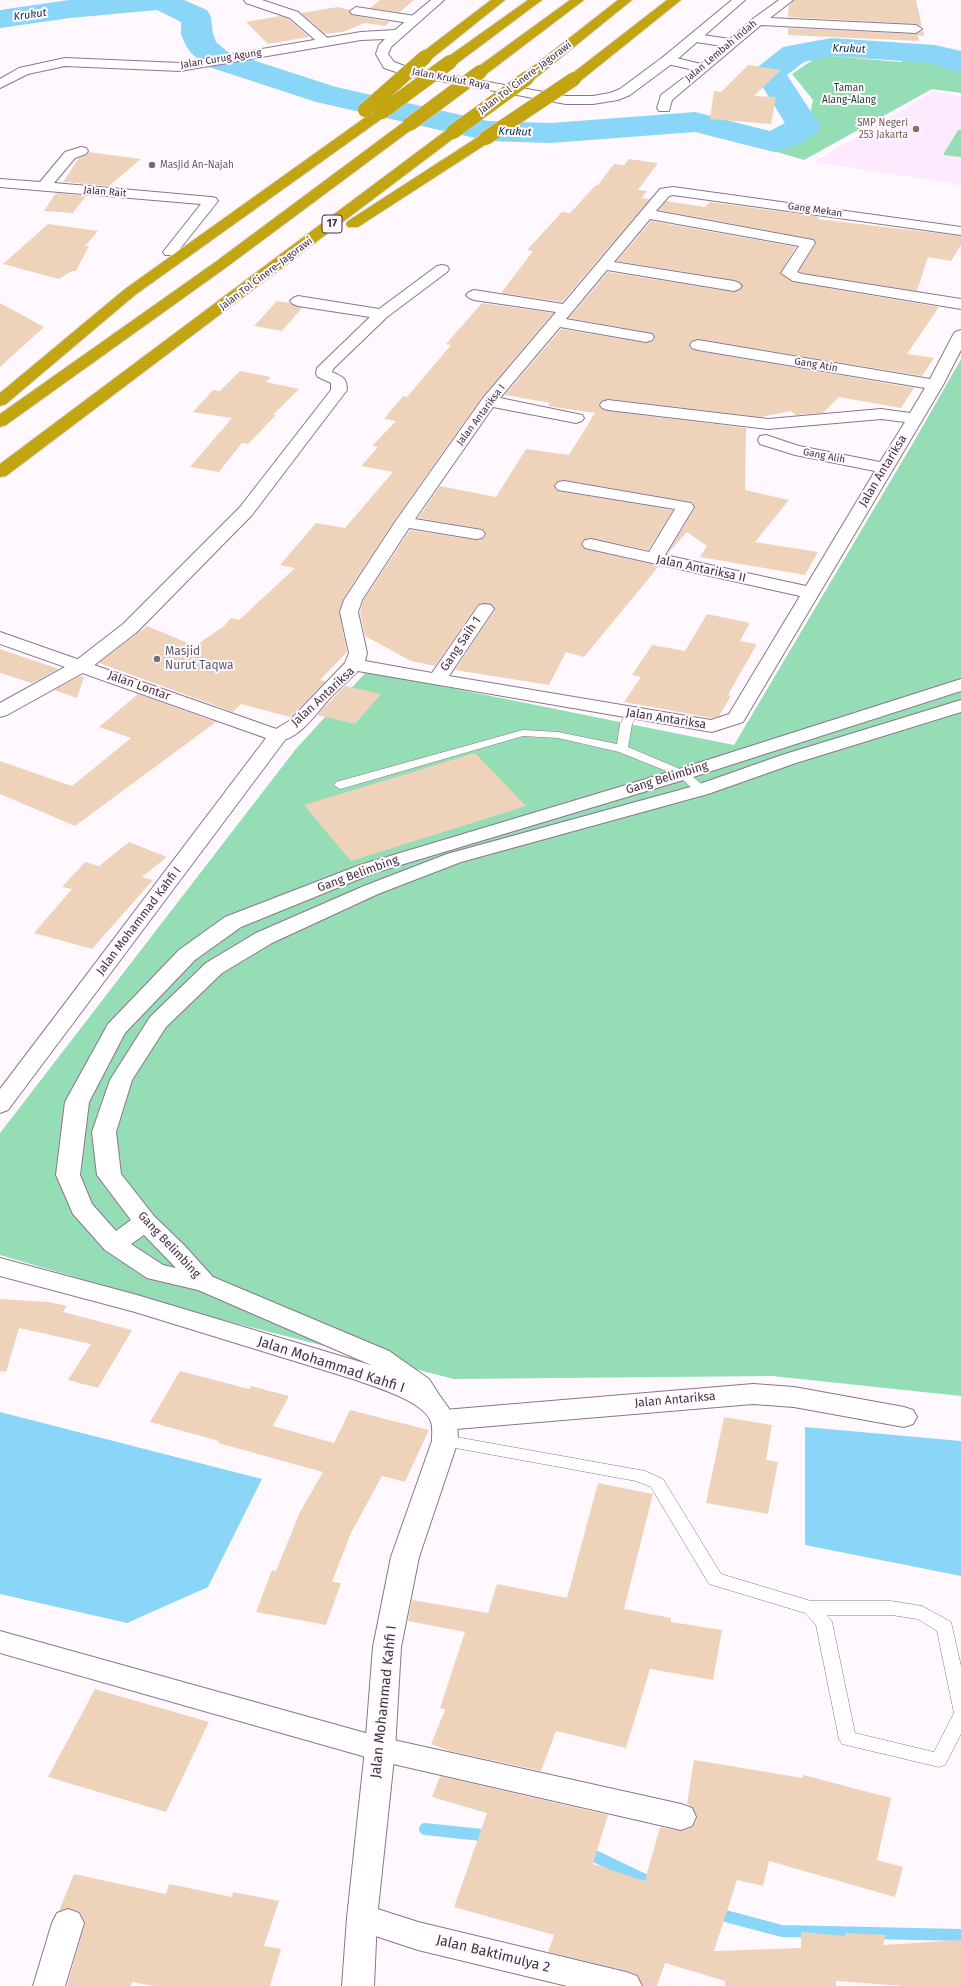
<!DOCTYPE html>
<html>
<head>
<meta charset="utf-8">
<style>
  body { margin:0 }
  canvas { display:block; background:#fff9ff }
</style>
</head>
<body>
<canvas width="961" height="1986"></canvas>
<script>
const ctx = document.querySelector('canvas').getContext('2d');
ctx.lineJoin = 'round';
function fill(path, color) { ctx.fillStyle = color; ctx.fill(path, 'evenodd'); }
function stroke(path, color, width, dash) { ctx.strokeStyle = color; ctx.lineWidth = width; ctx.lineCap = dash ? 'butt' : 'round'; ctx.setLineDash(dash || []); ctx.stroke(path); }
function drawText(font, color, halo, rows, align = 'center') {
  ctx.font = font + ' "Fira Sans",sans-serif'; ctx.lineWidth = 4; ctx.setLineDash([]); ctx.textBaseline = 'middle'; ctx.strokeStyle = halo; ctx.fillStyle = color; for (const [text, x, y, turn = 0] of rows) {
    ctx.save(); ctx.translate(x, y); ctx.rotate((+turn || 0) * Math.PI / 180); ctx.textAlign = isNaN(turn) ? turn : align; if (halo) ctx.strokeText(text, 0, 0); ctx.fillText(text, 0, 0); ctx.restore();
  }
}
const built = new Path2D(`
  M932,92L961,96V185L814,162Z`);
const green = new Path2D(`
  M820,55L900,62L917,57H933L955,64H961V93L932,89L804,160L767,149L816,128L809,119L813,100L792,74Z
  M958,130H961V157L943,155Z
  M961,359V1396L772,1376L454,1379L207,1316L0,1255V1133L295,750L367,671L734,745L916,438Z`);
const water = new Path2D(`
  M0,1412L262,1479L208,1587L127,1623L0,1594Z
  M805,1427L961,1441V1576L805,1545Z`);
const stream = new Path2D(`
  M425,1829L491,1836
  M584,1851L655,1885
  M714,1913L782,1931L961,1935`);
const river = new Path2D(`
  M69,0H184L207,10L211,17L213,34L216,42L228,52L336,87L488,121L551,123L695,112L770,131L785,123L754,73L759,66L783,47L831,38L935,45L961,51V71H953L930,63L831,56L804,62L787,75L821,127C811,141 790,148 774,152L695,132L551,143L488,141L316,102L206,66L191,53L186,46L181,34V22L157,10L70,18L0,28V10Z`);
const building = new Path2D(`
  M380,0H414L400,12L370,8Z
  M794,0H916L922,27L916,24L788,17L789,5Z
  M338,7L349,10L352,15L390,22L385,26L365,23L343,32L325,34L301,13Z
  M280,16L289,19L309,37L268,44L246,22Z
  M788,28L916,34L923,30L924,36L918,35L919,41L788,35Z
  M748,65L781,70L754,96L776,97L771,124L710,119L714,91L721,92Z
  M89,152L141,159L109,186L63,182L79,158L87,155Z
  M629,159L658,163L638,190L647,191L642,198L650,199L562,302L501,293L533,251L527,250L562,212L570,213L596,185H598L614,164L624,165Z
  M56,193L86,196L73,213L44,211Z
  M666,201L705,207L710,202L820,217L818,219L961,236V245L951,261L928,257L917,291L802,273L799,271L816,244L813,239L659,210Z
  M651,221L796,247L780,273L793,282L939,307L907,354L934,358L922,376L698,339L692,341L689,344L691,349L698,351L914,388L901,408L839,397L823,413L796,415L791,411L761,417L608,399L602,401L599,404L601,409L608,411L746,428L745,490L789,500L755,542L818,552L805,575L700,557L707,546L687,532L667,554L695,508L692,502L564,480L558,481L554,485L558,491L673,510L648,550L591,538L585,539L581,543L585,549L659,566L584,657L566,652L549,685L455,670L495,610L491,604H478L435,666L411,661L365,636L360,612L363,601L410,530L476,540L482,539L486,535L482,529L418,518L440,486L496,497L526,449L569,455L595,413L547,406L550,403L505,395L561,329L646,343L652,341L655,338L652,333L569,318L608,272L734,292L743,287L740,282L734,280L617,261Z
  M48,224L98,231L85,246H89L76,271H72L59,279L3,264Z
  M277,301L290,303L302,308L282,331L254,326Z
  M0,303L44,327L0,367Z
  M482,303L553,313L482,397L394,521L343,599L339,612L347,652L320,680L326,681L290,717L241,704L233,712L99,663L147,626L195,646L224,626L231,618L239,620L295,568L280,565L316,523L345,528L393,472L361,466L378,447L372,446L396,421L384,419L403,396L407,397L451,345L446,344Z
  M240,371L271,377L266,382L299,389L273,415H276L248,444L242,443L219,472L190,467L232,418L193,412L213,390L220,391Z
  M707,614L750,623L740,641L757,644L728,695L731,696L719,716L712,718L624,702L641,677L632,675L652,645L685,651Z
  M0,649L59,669L32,683L0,673Z
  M80,676L84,677L77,698L54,690Z
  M345,686L381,694L355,724L317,715Z
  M138,694L216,722L75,826L0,794V761L72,786L131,738L99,727Z
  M475,753L526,806L351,861L304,805Z
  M129,842L167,857L142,877L153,880L92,949L34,933L72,889L62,887L85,862L99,866Z
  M0,1299L49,1302L67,1306L63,1312L132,1330L98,1388L68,1380L91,1344L19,1328L6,1372L0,1371Z
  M180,1371L249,1389L251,1386L289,1396L273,1426L334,1443L350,1410L429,1430L405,1482L382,1476L351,1533L332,1582L341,1583L326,1625L256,1612L272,1570L276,1571L300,1512L323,1472L218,1443L219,1441L150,1422Z
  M724,1417L772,1425L766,1460L778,1462L768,1514L706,1503Z
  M598,1483L653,1494L624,1609L671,1618V1622L722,1630L713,1680L650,1669L626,1748L556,1731L541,1771L450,1751L431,1744L445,1710L440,1708L465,1632L408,1621L412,1600L488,1613L497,1584L567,1598Z
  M95,1689L209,1722L166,1812L48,1777Z
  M694,1760L803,1778V1775L891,1798L877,1860L903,1867L895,1897L769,1861L763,1886L737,1880L714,1951L801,1948V1932L845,1936V1933L886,1935L883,1945L961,1940V1986H904L836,1981V1986H725V1981L665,1963L657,1986H643L638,1975L627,1971L548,1952L554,1935L454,1907L487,1813L432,1797L440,1776L608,1815L593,1864L645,1881L660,1827L682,1831L693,1827L697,1818L693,1807L687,1804Z
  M74,1874L166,1894L169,1884L232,1897L233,1892L279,1901L264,1946L281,1949L270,1986H153L132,1982L131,1986H67L85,1923L80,1912L69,1908L59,1911Z`);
const lane = new Path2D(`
  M631,711L637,714L632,724L628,747L687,772L705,787L707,790L705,793H697L679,776L619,752L558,738L523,736L344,788L340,789L334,785L336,782L523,730L558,732L617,744L620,724L627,712Z
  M445,1435L645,1471L663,1479L721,1574L811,1601H891L922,1606L951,1622L961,1666V1734L945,1765L939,1767L842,1744L839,1739L816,1625L805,1613L709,1584L651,1487L636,1481L439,1445L437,1441L439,1437ZM827,1615H891L918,1619L937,1631L954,1713L934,1752L855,1733L832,1622Z`);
const street = new Path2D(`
  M244,0H262L298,12L332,42L326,46L321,45L290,18L246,3Z
  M779,0H793L770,18L916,25L922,29L916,33L761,25L672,100L669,111H659L657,108L661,95L694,70L663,63L662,60L663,57L668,56L701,64L722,46L690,41L689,38L690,35L695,34L730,39L754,18Z
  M356,7L415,16L421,20L415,24L352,14L350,11Z
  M81,147L86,148L88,151L86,154L75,158L54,183L211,197L216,198L218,201L175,255H165L163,252L201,204L0,187V179L40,182L65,152Z
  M673,187L961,227V235L673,195L669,196L656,211L813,240L815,243L797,272L802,274L961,299V309L793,281L781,273L799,246L650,219L614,262L734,281L739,283L742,286L739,289L734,291L607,270L566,319L652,334L654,337L652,340L646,342L560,327L500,398L582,415L584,418L582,421L576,423L493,407L415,519L476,529L482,530L485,534L482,538L476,539L409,528L362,600L358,612L367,653L365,661L432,673L479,605L485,604L491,605L494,609L449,676L711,720L729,714L800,596L585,548L582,544L585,540L591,539L649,552L675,509L564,491L558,490L555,486L558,482L564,481L691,503L694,507L665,555L806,586L875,471L795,455L760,444L758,440L760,436L766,435L799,446L880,462L905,422L881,419L768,429L608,410L602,408L600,405L602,402L608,400L768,419L881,409L910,413L925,388L698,350L692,348L690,345L692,342L698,340L930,379L953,335L955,332L961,330V350L943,385L743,722L712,732L358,671C349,680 340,688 331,697C316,713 296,746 271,740L268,736L271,732L289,721L345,663L349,653L340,612L344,600L395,522L483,398L556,312L474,300L469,298L466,295L469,292L474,290L563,304L660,189Z
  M442,265L447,266L449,269L447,272L387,317L333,369L332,372C343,377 347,378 347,390L252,515L137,632L88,670L7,715L0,717V703L74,662L123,624L240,507L331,390V383L318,377L316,374L317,368L370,317L298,306L293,304L290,301L293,298L298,296L379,309L437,266Z
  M961,679V691L690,778L374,873L241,927L195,960L125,1033L89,1102L80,1175L92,1204L116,1231L131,1220L97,1175L92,1132L110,1080L150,1017L206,963L256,933L364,886L447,854L694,786L782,755L961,700V712L796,763L708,794L461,862L378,894L272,943L222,973L166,1027L132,1080L116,1132L121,1174L154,1216L184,1245L213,1277L389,1351L429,1379L443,1401L439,1408L430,1411L421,1408L411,1393L371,1365L198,1290L147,1278L105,1250L73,1214L56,1175L65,1102L108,1024L179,950L225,917L360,865L676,770ZM144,1235L176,1268L163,1265L131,1244Z
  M753,1384L794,1387L904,1407L913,1410L917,1417L913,1424L904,1427L794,1407L753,1404L444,1430L435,1427L431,1420L435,1413L444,1410Z
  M0,1631L380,1737L681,1804L692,1808L696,1817L692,1826L681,1830L380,1761L0,1653Z
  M362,1904L418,1922L626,1972L637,1976L642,1986H567L418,1950L351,1928L347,1918L351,1908Z
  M68,1909L79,1913L84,1923L65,1986H33L52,1923L57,1913Z`);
const secondary = new Path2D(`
  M431,0H444L391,47L388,54L394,62L410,68L566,96H593L610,93L620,89L663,57L732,0H745L673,63L630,95L618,100L593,104H566L402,74L384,68L376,54L379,45L385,39L361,40L180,71L65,66L28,74L0,88V79L19,68L65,58L180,63L361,32L395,30Z
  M0,632L285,732L288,736L8,1110L0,1113V1089L266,738L0,644Z
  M0,1258L137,1295L374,1366L410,1379L440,1396L457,1420L458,1441L419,1557L401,1647L395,1749L377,1918L374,1986H342L347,1918L365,1749L373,1647L391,1557L432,1441C432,1436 433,1427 431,1422C424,1401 375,1387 356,1380L135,1312L0,1276Z`);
const highway = new Path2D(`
  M491,0H505L430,60H420L419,57L420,54Z
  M528,0H542L455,65H445L444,62L445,59Z
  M570,0H584L485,75H475L473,72L475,69Z
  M618,0H632L532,81H522L520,78L522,75Z
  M667,0H681L579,82H569L567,79L569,76Z
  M382,108L387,109L389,112L387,115L135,295L6,404L0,406V393L125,289L377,109Z
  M410,120L415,121L417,124L415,127L224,269L6,425L0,427V414L214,263L405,121Z
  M453,128L458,129L460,132L458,135L6,476L0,477V464L448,129Z
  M486,134L491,135L493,138L491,141L358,227H348L346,224L348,221L481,135Z`);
const highwayBridge = new Path2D(`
  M365,110L425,57
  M382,112L450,62
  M410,124L480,72
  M453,132L527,78
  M486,138L574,79`);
const markers = [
  [916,129,4,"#8d6e63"],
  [152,165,4,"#6b7280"],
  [157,659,4,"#6b7280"]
];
const farStreetnames = [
  ["Jalan Lembah Indah",721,51,-40],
  ["Jalan Curug Agung",221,59,-9],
  ["Jalan Tol Cinere–Jagorawi",525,78,-37],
  ["Jalan Krukut Raya",451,79,11],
  ["Jalan Rait",105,192,5],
  ["Gang Mekan",815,210,8],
  ["Jalan Tol Cinere–Jagorawi",266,274,-37],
  ["Gang Atin",816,365,10],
  ["Jalan Antariksa I",481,415,-53],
  ["Gang Alih",824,456,11]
];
const farParknames = [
  ["Taman",849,88],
  ["Alang-Alang",849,100]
];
const farEducationnames = [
  ["SMP Negeri",908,123],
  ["253 Jakarta",908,135]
];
const farWorshipnames = [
  ["Masjid An-Najah",160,165]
];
const farWaternames = [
  ["Krukut",30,15,-8],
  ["Krukut",849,49,2],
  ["Krukut",515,132,2]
];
const shields = [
  [332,224,20]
];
const shieldNames = [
  ["17",332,224]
];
const streetNames = [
  ["Jalan Antariksa",883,471,-59],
  ["Jalan Antariksa II",701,569,12],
  ["Gang Saih 1",461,644,-56],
  ["Jalan Lontar",139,686,20],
  ["Jalan Antariksa",323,697,-43],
  ["Jalan Antariksa",666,719,9],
  ["Gang Belimbing",667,778,-17],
  ["Gang Belimbing",358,874,-20],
  ["Jalan Mohammad Kahfi I",139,921,-53],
  ["Gang Belimbing",169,1245,47],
  ["Jalan Antariksa",675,1400,-5]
];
const worshipNames = [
  ["Masjid",165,652],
  ["Nurut Taqwa",165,666]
];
const nearStreetnames = [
  ["Jalan Mohammad Kahfi I",331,1365,18],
  ["Jalan Mohammad Kahfi I",384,1702,-84],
  ["Jalan Baktimulya 2",493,1954,14]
];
fill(built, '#fdeafe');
fill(green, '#95ddb4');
fill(water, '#8ad6f8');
stroke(stream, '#8ad6f8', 12);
fill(river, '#8ad6f8');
fill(building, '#eed3ba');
stroke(lane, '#8b758d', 1);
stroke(street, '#8b758d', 2);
stroke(secondary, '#8b758d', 2);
stroke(highway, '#d8d7d9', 2);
fill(lane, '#fff');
fill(street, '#fff');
fill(secondary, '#fff');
fill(highway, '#c3a411');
stroke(highwayBridge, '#d8d7d9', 15, []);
stroke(highwayBridge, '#c3a411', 14);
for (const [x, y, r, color] of markers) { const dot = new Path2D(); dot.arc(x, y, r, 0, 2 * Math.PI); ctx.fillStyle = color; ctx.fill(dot); stroke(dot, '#fff9ff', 1.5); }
drawText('10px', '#3e353f', '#fff9ff', farStreetnames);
drawText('10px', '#1e4430', '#fff9ff', farParknames);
drawText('10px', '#785e54', '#fff9ff', farEducationnames, 'right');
drawText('10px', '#5b616d', '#fff9ff', farWorshipnames, 'left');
drawText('italic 11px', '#002f40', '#fff9ff', farWaternames);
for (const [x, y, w] of shields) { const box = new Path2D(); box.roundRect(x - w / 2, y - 9, w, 18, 3); ctx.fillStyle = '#fff9ff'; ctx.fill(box); stroke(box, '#3e353f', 1); }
drawText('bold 11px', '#3e353f', null, shieldNames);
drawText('12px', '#3e353f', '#fff9ff', streetNames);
drawText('12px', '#5b616d', '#fff9ff', worshipNames, 'left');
drawText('14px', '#3e353f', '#fff9ff', nearStreetnames);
</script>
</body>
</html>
